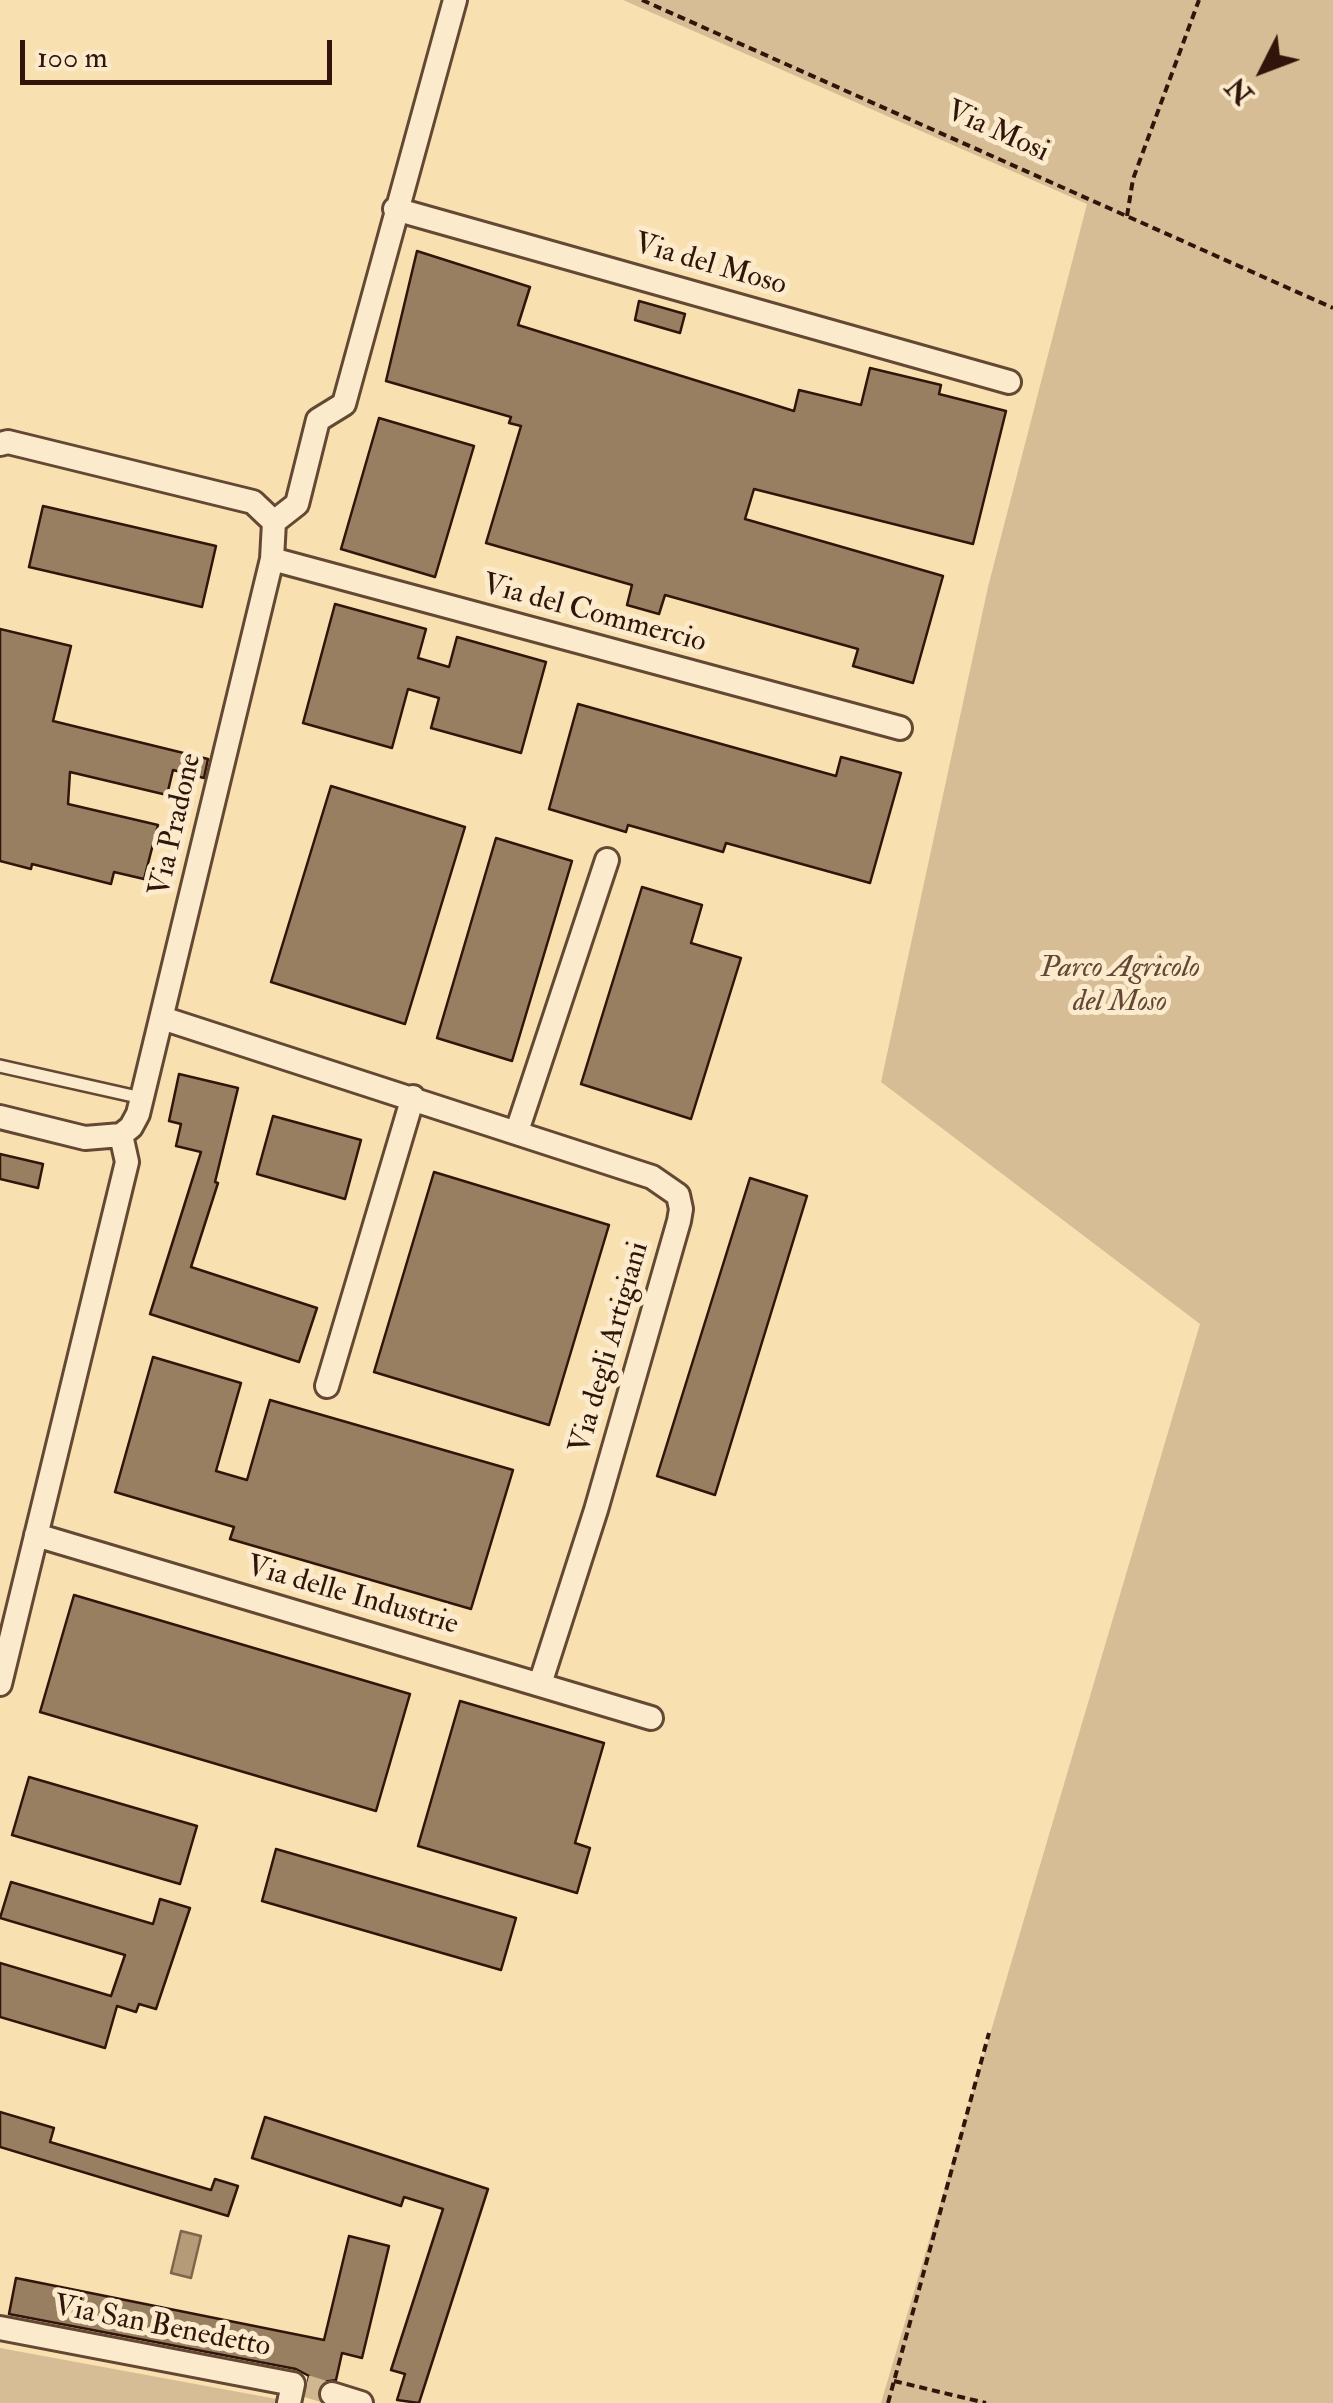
<!DOCTYPE html>
<html>
<head>
<meta charset="utf-8">
<style>
  body { margin:0 }
  #map { position:relative; width:1333px; height:2403px; overflow:hidden; background:#f9e0b1; font-family:"IM FELL Double Pica",serif }
  canvas { display:block }
  .north { position:absolute; left:1213px; top:20px; width:100px; height:100px; -webkit-text-stroke:8px #fbebcc; paint-order:stroke; rotate:228deg; font-size:28px; font-weight:700; line-height:40px; text-align:center; color:#31150a }
  .north::after { content:''; display:block; margin:auto; width:35px; height:45px; background:#31150a; clip-path:polygon(50% 0,100% 100%,50% 72%,0 100%) }
  .scale { position:absolute; left:20px; top:40px; width:312px; height:45px; box-sizing:border-box; border:5px solid #31150a; border-top:0; padding-left:12px; font-size:30px; line-height:35px; white-space:nowrap; color:#31150a; -webkit-text-stroke:8px #fbebcc; paint-order:stroke }
</style>
</head>
<body>
<div id="map">
<canvas width="1333" height="2403"></canvas>
<div class="north">N</div>
<div class="scale">100 m</div>
</div>
<script>
const ctx = document.querySelector('canvas').getContext('2d');
ctx.lineJoin = 'round';
function fill(path, color) { ctx.fillStyle = color; ctx.fill(path, 'evenodd'); }
function stroke(path, color, width, dash) { ctx.strokeStyle = color; ctx.lineWidth = width; ctx.lineCap = dash ? 'butt' : 'round'; ctx.setLineDash(dash || []); ctx.stroke(path); }
function drawText(font, color, halo, rows, align = 'center') {
  ctx.font = font + ' "IM FELL Double Pica",serif'; ctx.lineWidth = 10; ctx.setLineDash([]); ctx.textBaseline = 'middle'; ctx.strokeStyle = halo; ctx.fillStyle = color; for (const [text, x, y, turn = 0] of rows) {
    ctx.save(); ctx.translate(x, y); ctx.rotate((+turn || 0) * Math.PI / 180); ctx.textAlign = isNaN(turn) ? turn : align; if (halo) ctx.strokeText(text, 0, 0); ctx.fillText(text, 0, 0); ctx.restore();
  }
}
const green = new Path2D(`
  M623,0H1333V2403H881L1200,1324L881,1082L988,587L1087,204Z
  M0,2348L293,2402V2403H0Z`);
const water = new Path2D(`
  M181,2231L201,2236L191,2278L171,2273Z`);
const building = new Path2D(`
  M417,251L530,287L518,325L794,411L799,390L861,405L870,368L941,385L939,394L1006,411L973,544L754,489L745,519L943,576L913,683L853,666L858,649L665,595L659,614L627,605L632,585L486,543L521,426L509,423L511,417L386,381Z
  M639,301L685,314L680,333L635,320Z
  M379,418L474,446L435,577L341,549Z
  M43,506L216,546L202,607L29,567Z
  M335,604L426,629L418,658L449,667L457,637L546,662L521,753L431,728L439,698L408,689L392,748L303,723Z
  M0,629L71,646L53,721L208,759L204,778L173,770L167,795L70,772L68,804L158,825L144,879L114,872L111,884L32,864L31,869L0,861Z
  M578,704L836,776L841,757L901,773L870,883L726,843L723,852L628,825L626,832L549,809Z
  M331,786L465,827L405,1024L271,982Z
  M496,838L572,861L512,1061L437,1038Z
  M642,887L702,905L691,943L741,958L691,1119L581,1084Z
  M179,1074L238,1088L215,1182L218,1183L191,1267L317,1308L299,1362L150,1314L201,1152L176,1146L181,1124L169,1121Z
  M273,1116L361,1140L345,1199L257,1174Z
  M0,1154L43,1164L38,1188L0,1179Z
  M434,1172L609,1225L549,1425L374,1372Z
  M750,1178L807,1196L715,1495L657,1476Z
  M153,1357L241,1383L216,1471L247,1480L270,1400L513,1470L471,1609L230,1539L234,1527L115,1492Z
  M74,1595L410,1694L376,1811L40,1712Z
  M460,1701L604,1743L575,1843L590,1848L577,1893L418,1846Z
  M29,1777L197,1826L180,1884L12,1835Z
  M276,1849L516,1918L501,1970L262,1901Z
  M11,1882L153,1924L160,1899L190,1908L156,2009L139,2004L136,2012L117,2006L105,2048L0,2017V1963L111,1996L125,1955L0,1918Z
  M0,2112L54,2128L50,2142L211,2190L215,2179L238,2186L228,2216L0,2147Z
  M265,2117L488,2189L419,2403L397,2400L405,2374L391,2370L443,2209L404,2197L401,2206L252,2158Z
  M349,2236L389,2246L362,2358L342,2353L336,2380L323,2382L317,2396L306,2393L309,2376L296,2369L9,2314L16,2278L324,2340Z`);
const streetTunnel = new Path2D(`
  M306,2386L332,2394`);
const path = new Path2D(`
  M642,0L1333,308
  M1127,216L1133,179L1199,0
  M894,2381L986,2403
  M888,2403L989,2033`);
const lane = new Path2D(`
  M0,1066L142,1098`);
const street = new Path2D(`
  M395,209L1009,382
  M0,444L8,442L253,502L274,522
  M272,559L900,728
  M162,1018L652,1177L678,1195L681,1209L679,1221L596,1510L540,1684
  M0,1117L85,1138L121,1135
  M517,1131L607,860
  M327,1386L413,1097
  M36,1535L651,1718
  M0,1684L127,1162L121,1135L131,1127L138,1114L272,559L274,522L297,504L318,420L344,404L455,0
  M0,2328L293,2384L289,2403
  M332,2394L361,2403`);
const streetNames = [
  ["Via Mosi",997,133,24],
  ["Via del Moso",710,266,16],
  ["Via del Commercio",594,615,15],
  ["Via Pradone",177,825,-77],
  ["Via degli Artigiani",611,1348,-74],
  ["Via delle Industrie",352,1597,16],
  ["Via San Benedetto",162,2328,11]
];
const parkNames = [
  ["Parco Agricolo",1120,970],
  ["del Moso",1120,1004]
];
fill(green, '#d7bd95');
fill(water, '#b59b78');
stroke(water, '#80654c', 2.5);
fill(building, '#997f61');
stroke(building, '#31150a', 2.5);
stroke(streetTunnel, '#d1b790', 22, [22, 11]);
stroke(lane, '#634834', 16);
stroke(street, '#634834', 28);
stroke(path, '#31150a', 4, [8, 5]);
stroke(lane, '#fbebcc', 11);
stroke(street, '#fbebcc', 22);
drawText('30px', '#31150a', '#fbebcc', streetNames);
drawText('italic 30px', '#634734', '#fbebcc', parkNames);
</script>
</body>
</html>
